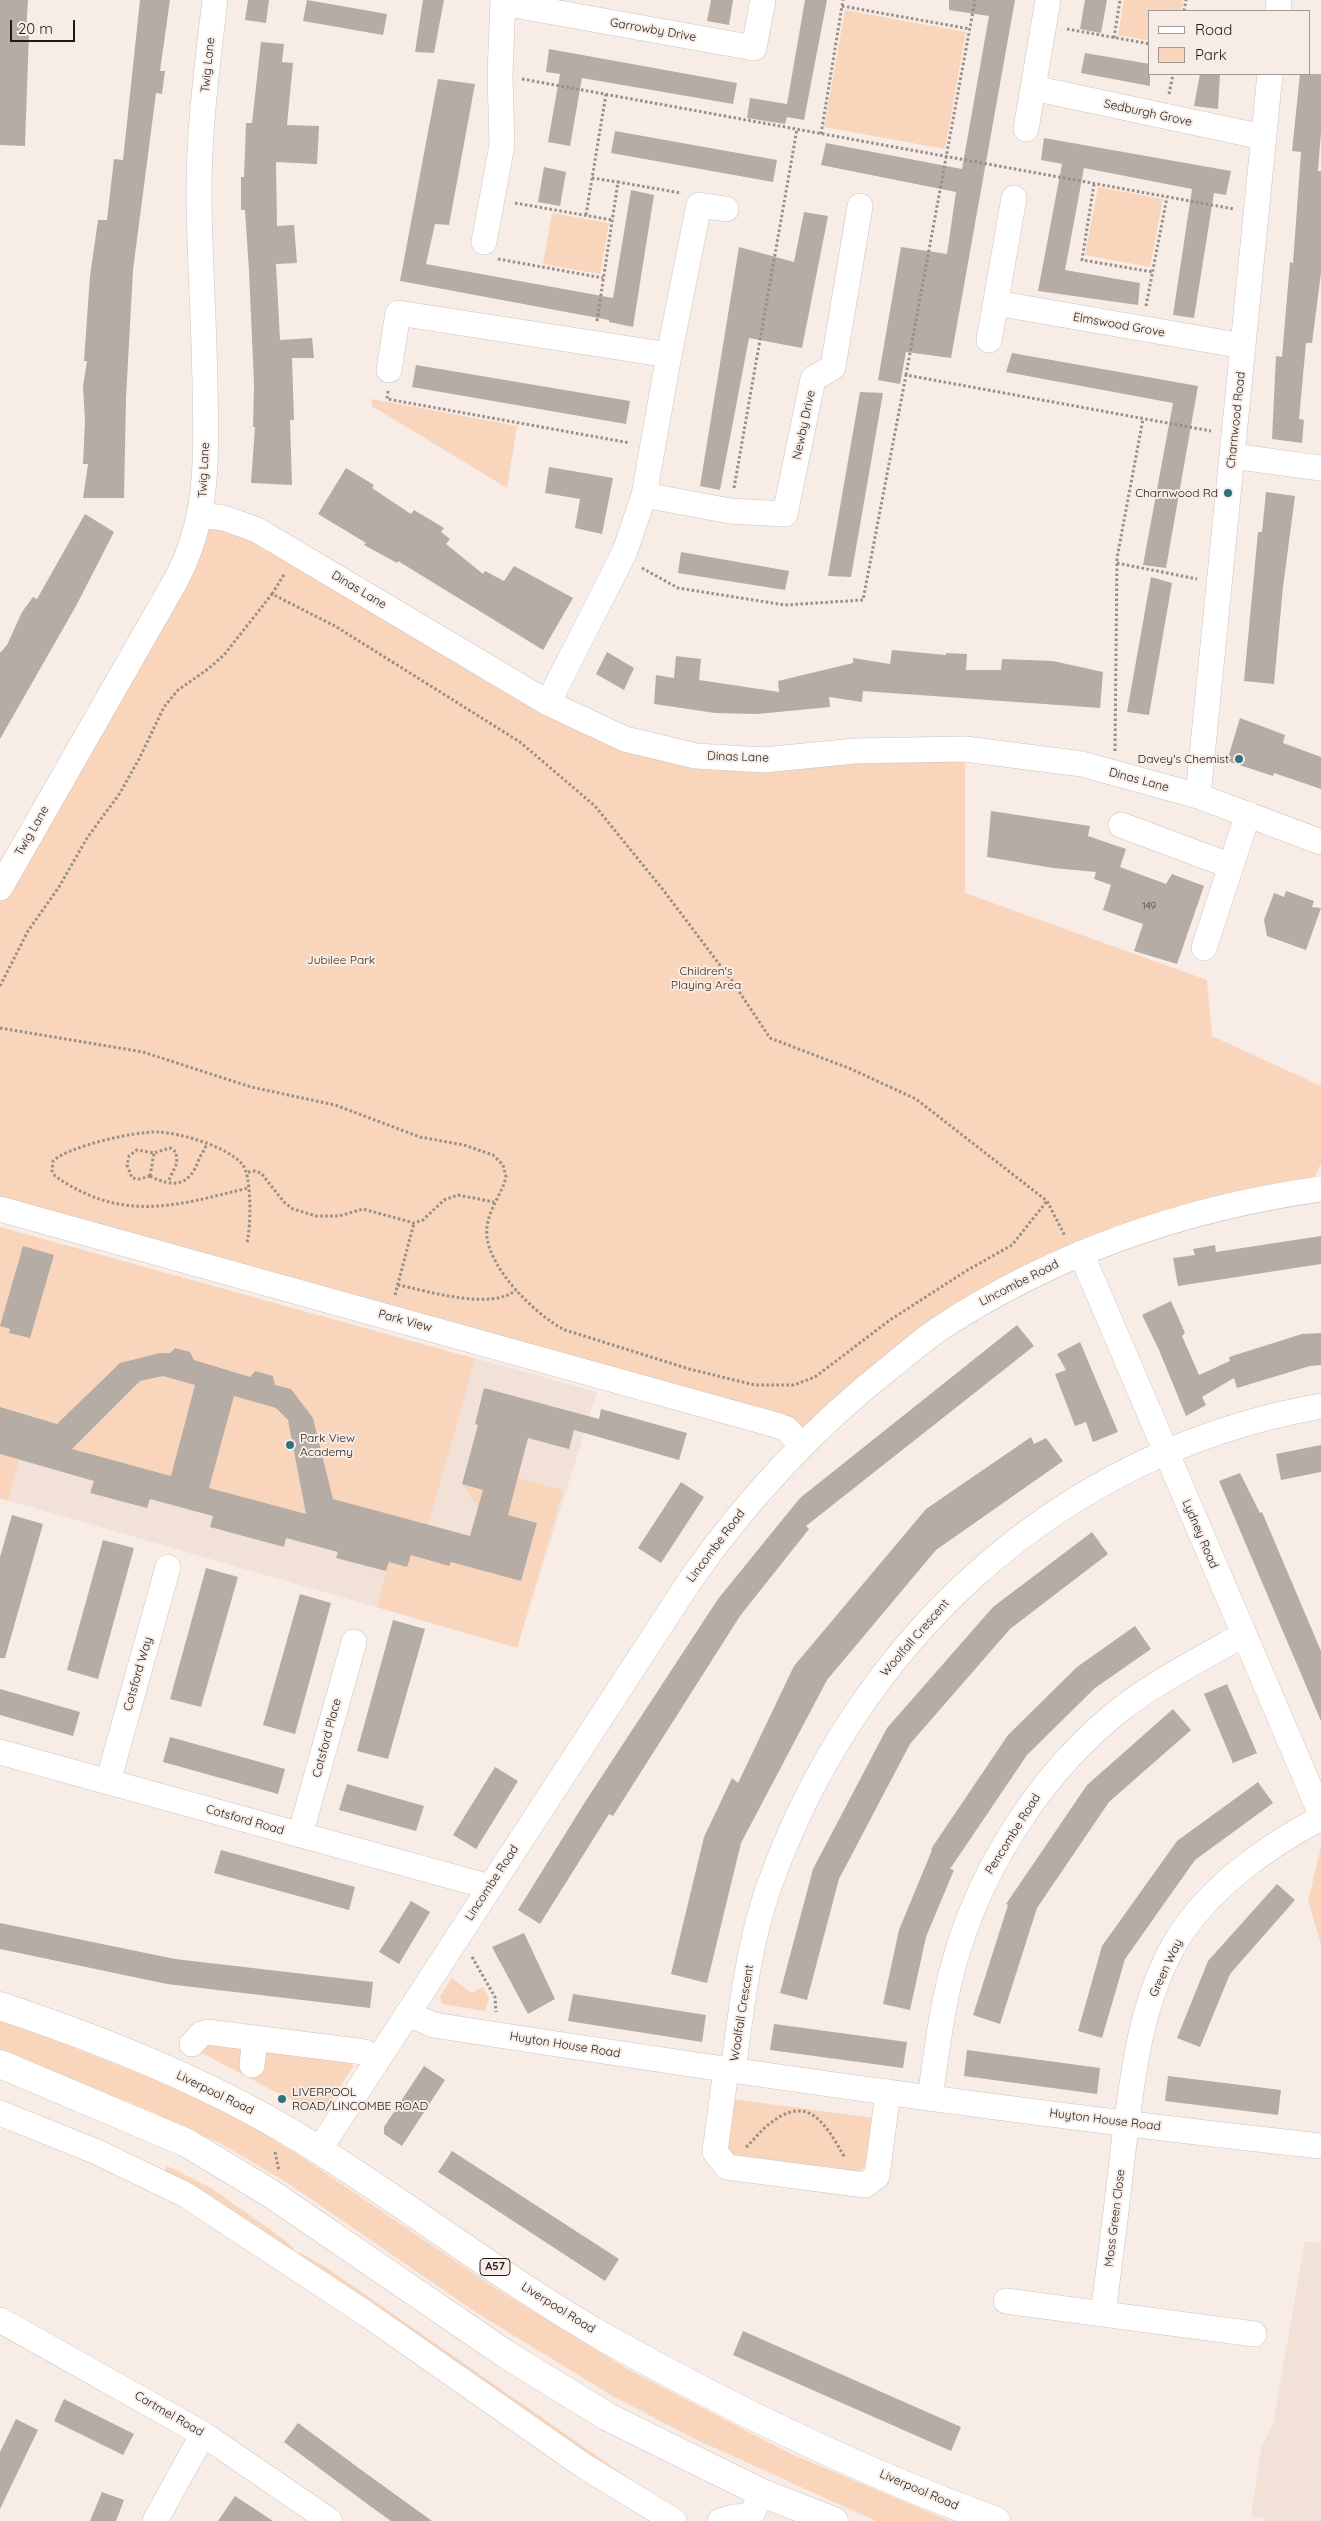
<!DOCTYPE html>
<html>
<head>
<meta charset="utf-8">
<style>
  body { margin:0 }
  #map { position:relative; width:1321px; height:2521px; overflow:hidden; background:#f7ede6; font-family:Quicksand,sans-serif }
  canvas { display:block }
  .legend { position:absolute; left:1148px; top:10px; width:162px; height:65px; box-sizing:border-box; background:#f7ede6; border:1px solid #a09994; margin:0; padding:6px 9px; list-style:none; font-size:15px; color:#1e1a18 }
  .legend li { display:flex; align-items:center; gap:10px; height:25px }
  .legend b { width:25px; border:1px solid #a09994 }
  .scale { position:absolute; left:10px; top:20px; width:65px; height:22px; box-sizing:border-box; border:2px solid #1e1a18; border-top:0; padding-left:6px; font-size:15px; line-height:18px; white-space:nowrap; color:#1e1a18; -webkit-text-stroke:4px #f7ede6; paint-order:stroke }
</style>
</head>
<body>
<div id="map">
<canvas width="1321" height="2521"></canvas>
<ul class="legend">
<li><b style="height:6px;background:#fff"></b>Road</li>
<li><b style="height:14px;background:#f9d5bb"></b>Park</li>
</ul>
<div class="scale">20 m</div>
</div>
<script>
const ctx = document.querySelector('canvas').getContext('2d');
ctx.lineJoin = 'round';
function fill(path, color) { ctx.fillStyle = color; ctx.fill(path, 'evenodd'); }
function stroke(path, color, width, dash) { ctx.strokeStyle = color; ctx.lineWidth = width; ctx.lineCap = dash ? 'butt' : 'round'; ctx.setLineDash(dash || []); ctx.stroke(path); }
function drawText(font, color, halo, rows, align = 'center') {
  ctx.font = font + ' Quicksand,sans-serif'; ctx.lineWidth = 4; ctx.setLineDash([]); ctx.textBaseline = 'middle'; ctx.strokeStyle = halo; ctx.fillStyle = color; for (const [text, x, y, turn = 0] of rows) {
    ctx.save(); ctx.translate(x, y); ctx.rotate((+turn || 0) * Math.PI / 180); ctx.textAlign = isNaN(turn) ? turn : align; if (halo) ctx.strokeText(text, 0, 0); ctx.fillText(text, 0, 0); ctx.restore();
  }
}
const built = new Path2D(`
  M0,1227L597,1392L517,1648L0,1498Z
  M1305,2241L1321,2244V2521H1265L1264,2519L1251,2516L1261,2449L1273,2424Z`);
const green = new Path2D(`
  M1124,0H1183L1181,11H1150V41L1118,35Z
  M845,10L966,32L945,149L824,127Z
  M1098,187L1163,199L1150,267L1085,255Z
  M552,213L609,223L600,274L543,264Z
  M372,399L517,426L507,488L372,406Z
  M200,515L267,536L625,739L696,756L965,749V893L1207,980L1212,1036L1321,1086V1163L1308,1191L1140,1226L939,1328L802,1446L0,1209V889Z
  M0,1227L475,1359L428,1525L339,1522L313,1418L275,1385L273,1376L255,1371L250,1377L194,1360L190,1352L175,1348L170,1353H160L120,1363L50,1431L32,1443L39,1418L0,1407Z
  M163,1376L276,1408L288,1420L306,1514L196,1485L211,1480L228,1418L175,1477L72,1449L140,1381Z
  M0,1454L19,1459L8,1501L0,1498Z
  M518,1478L563,1490L517,1648L377,1607L389,1562L407,1567L411,1555L449,1566L451,1561L521,1581L537,1523L478,1507L462,1484L512,1498Z
  M1321,1847V1944L1308,1901Z
  M452,1978L471,1993L483,1987L489,1998L485,2011L442,2004L440,1996Z
  M0,2018L150,2078L236,2117L306,2160L495,2288L629,2370L791,2454L950,2521H876L695,2439L616,2398L477,2313L286,2182L220,2143L140,2107L0,2051Z
  M211,2039L264,2055L268,2051L352,2062L353,2067L325,2109L316,2113L196,2050Z
  M732,2099L873,2118L865,2167L856,2174L735,2156L725,2147Z
  M167,2166L211,2188L286,2241L294,2249L291,2254L164,2174Z
  M299,2252L327,2268L686,2518L654,2501L296,2258Z`);
const building = new Path2D(`
  M0,0H28L26,32H29L25,146L0,145Z
  M140,0H170L160,71H165L162,94L156,93L133,270L126,398L124,498H83L88,464H83L85,421L83,386L87,361H84L90,276L98,220H107L114,159L123,160Z
  M248,0H269L266,23L245,20Z
  M307,0L387,14L383,35L303,21Z
  M423,0H444L434,53L415,52Z
  M711,0H733L729,25L707,21Z
  M805,0H827L804,120L787,117L785,124L747,118L750,98L787,104Z
  M949,0H1015L951,358L906,352L900,384L878,380L901,247L947,254L956,192L821,165L826,143L962,169L989,16L949,10Z
  M1085,0H1107L1101,33L1080,29Z
  M261,42L284,44L282,62L293,63L287,125L319,126L317,164L276,162L277,226L294,225L297,263L276,264L280,340L312,338L314,358H292L294,420H290L292,485L251,483L255,427H253L254,384L249,271L245,210H241V177H244L246,123H252Z
  M549,49L737,83L733,104L582,78L570,146L548,142L560,74L546,72Z
  M1085,53L1150,64V86L1081,73Z
  M1200,74H1220L1218,109L1194,106Z
  M1300,74H1321V132L1318,171H1321V273L1312,343H1306L1299,419L1304,420L1302,443L1272,439L1276,356L1282,357L1290,262L1293,263L1301,152L1292,151Z
  M438,79L475,84L449,225L435,224L426,264L613,298L631,190L654,195L633,327L609,322V320L400,281Z
  M615,131L777,160L773,182L611,153Z
  M1044,138L1231,171L1226,195L1214,193L1194,318L1173,315L1192,189L1084,168L1065,270L1140,283L1138,305L1038,291L1062,164L1041,160Z
  M544,167L566,172L560,206L538,202Z
  M804,212L828,216L802,348L749,338L720,490L700,486L739,247L794,262Z
  M1012,353L1198,386L1166,568L1143,565L1173,403L1006,372Z
  M416,365L630,401L626,424L412,387Z
  M860,392L883,393L851,577L828,576Z
  M549,467L613,478L602,534L575,528L580,499L545,493Z
  M346,468L374,485L372,488L411,514L414,510L444,528L441,532L450,539L446,544L483,574L485,571L504,581L514,566L573,598L543,650L398,561L397,563L364,545L366,543L318,514Z
  M1266,492L1295,496L1283,587L1274,684L1244,681L1258,532H1262Z
  M85,514L114,532L76,606L0,739V653L7,645L22,612L33,597L37,599Z
  M681,552L789,571L785,590L678,573Z
  M1151,577L1172,583L1149,715L1127,712Z
  M892,650L946,655V653L967,654L966,670H1001L1002,659L1053,661L1103,672L1100,708L863,691L862,702L829,697L830,707L757,714L715,713L654,704L656,675L674,678L676,656L701,659L699,680L779,692L778,681L853,663V658L890,664Z
  M607,652L634,668L624,690L596,674Z
  M1240,718L1285,735L1283,743L1321,757V789L1274,773L1273,776L1227,761Z
  M991,811L1090,826L1088,836L1126,849L1120,867L1166,884L1172,874L1204,886L1177,964L1134,951L1143,924L1103,910L1111,885L1094,879L1096,872L1053,868L987,857Z
  M1286,891L1314,901L1312,907L1321,908L1306,950L1267,936L1264,920L1274,893L1284,897Z
  M1321,1236V1264L1178,1286L1173,1258L1195,1255L1193,1249L1215,1245L1216,1252Z
  M23,1246L54,1255L30,1338L9,1333L10,1329L0,1326Z
  M1171,1301L1185,1333L1182,1336L1199,1375L1230,1361L1229,1357L1302,1334L1321,1333V1365L1310,1366L1237,1388L1234,1378L1202,1397L1206,1405L1186,1416L1159,1350L1142,1315Z
  M1017,1325L1034,1346L806,1526L809,1529L740,1616L613,1816L609,1814L540,1924L518,1910L585,1802L718,1599L800,1498Z
  M1080,1342L1118,1432L1093,1442L1086,1422L1075,1426L1055,1374L1066,1370L1057,1354Z
  M175,1348L190,1352L194,1360L250,1377L255,1371L273,1376L275,1385L291,1389L313,1418L333,1499L470,1536L483,1490L462,1484L478,1425L475,1424L484,1388L599,1419L601,1409L687,1433L679,1460L574,1430L569,1449L528,1438L508,1515L537,1523L521,1581L451,1562L449,1566L411,1555L407,1567L389,1562L386,1571L336,1558L338,1552L286,1538L284,1547L210,1527L213,1516L150,1499L147,1508L90,1493L94,1481L0,1454V1407L57,1424L120,1363L160,1353H170ZM163,1376L195,1385L171,1476L72,1449L140,1381ZM234,1396L276,1408L288,1420L306,1514L209,1488Z
  M1031,1437L1034,1444L1046,1438L1063,1461L936,1550L827,1680L741,1843L707,1983L671,1974L704,1837L732,1778L738,1783L794,1666L926,1509Z
  M1321,1445V1472L1281,1480L1276,1454Z
  M1240,1473L1260,1513L1262,1512L1321,1651V1721L1219,1481Z
  M681,1482L704,1497L661,1563L638,1548Z
  M12,1515L43,1524L5,1658H0V1557Z
  M1092,1532L1108,1554L1010,1629L910,1744L839,1879L807,2000L780,1993L813,1869L887,1728L993,1607Z
  M103,1540L134,1548L98,1679L67,1670Z
  M206,1568L238,1577L201,1707L170,1699Z
  M300,1594L331,1603L295,1734L263,1725Z
  M393,1620L425,1629L388,1759L357,1751Z
  M1135,1626L1151,1649L1095,1688L1027,1755L950,1869L954,1870L926,1937L910,2010L883,2004L899,1930L932,1850L931,1849L1008,1735L1077,1667Z
  M1227,1684L1257,1753L1233,1763L1204,1694Z
  M0,1689L80,1712L73,1736L0,1715Z
  M1173,1709L1191,1730L1109,1802L1037,1908L1000,2024L973,2015L1008,1905L1006,1904L1087,1785Z
  M170,1737L285,1769L278,1794L163,1762Z
  M495,1767L518,1781L476,1849L453,1835Z
  M1258,1782L1273,1803L1195,1860L1125,1959L1102,2038L1078,2031L1102,1946L1177,1841Z
  M347,1784L424,1806L416,1831L339,1810Z
  M221,1850L355,1887L349,1910L214,1873Z
  M1277,1884L1295,1900L1230,1974L1200,2047L1177,2038L1208,1961Z
  M411,1901L430,1912L399,1964L379,1952Z
  M0,1923L175,1959L373,1982L370,2008L167,1984L0,1949Z
  M524,1933L555,1999L528,2014L492,1947Z
  M573,1994L706,2015L702,2042L568,2021Z
  M774,2024L907,2042L903,2068L770,2050Z
  M967,2050L1100,2068L1097,2094L964,2076Z
  M424,2066L445,2080L402,2146L384,2134V2127Z
  M1168,2076L1281,2090L1278,2115L1165,2101Z
  M452,2151L619,2259L605,2281L438,2172Z
  M743,2331L961,2427L951,2451L733,2355Z
  M64,2399L134,2434L123,2455L54,2421Z
  M16,2419L38,2430L0,2509V2452Z
  M298,2423L360,2469L432,2521H391L370,2506L284,2442Z
  M102,2492L124,2500L116,2521H90Z
  M235,2496L273,2521H218Z`);
const path = new Path2D(`
  M842,6L970,29
  M1184,11L1186,0
  M1067,29L1150,44
  M1114,38L1120,0
  M522,79L1234,209
  M1169,94L1173,74
  M821,134L843,0
  M592,178L618,182
  M1094,184L1082,260L1153,272
  M515,203L612,220
  M586,215L606,94
  M498,259L603,278
  M1146,306L1167,197
  M597,321L618,182L681,193
  M906,375L975,0
  M388,391L387,399L630,443
  M734,488L797,129
  M1117,563L1197,579
  M642,568L678,588L785,605L863,600L906,375L1211,431
  M272,594L285,573
  M1115,751L1117,558L1143,419
  M0,986L28,931L59,887L87,838L120,793L139,759L164,707L178,690L208,669L224,655L272,594L335,626L520,742L595,806L664,891L732,981L770,1038L851,1069L916,1099L1047,1201L1065,1236
  M0,1028L143,1052L251,1087L335,1105L420,1137L464,1145L493,1155L503,1165L506,1177C502,1194 489,1208 487,1227C482,1263 535,1315 565,1330L689,1369L755,1385H794L815,1377L890,1320L966,1271L1012,1245L1047,1201
  M248,1172L255,1171L261,1173L284,1202L293,1209L316,1216H339L363,1209L414,1223L423,1220L444,1200L458,1195L494,1202
  M150,1176L140,1179L132,1178L127,1165L129,1156L137,1150L154,1153L170,1148L176,1152L177,1163L168,1182
  M150,1176C175,1189 190,1185 199,1159C201,1154 205,1150 206,1145
  M150,1176L154,1153
  M247,1242C251,1228 252,1174 242,1164C228,1147 181,1133 158,1132C136,1131 69,1146 53,1161L52,1171L55,1176C122,1223 175,1206 248,1188
  M398,1285C428,1291 491,1311 516,1290
  M395,1295L414,1223
  M472,1957L495,1997L496,2012
  M746,2147C754,2140 760,2131 768,2125C809,2091 826,2125 845,2158
  M275,2152L279,2171`);
const minor = new Path2D(`
  M503,3L754,48L763,0
  M1278,11L1279,0
  M1033,88L1263,137
  M1026,129L1048,0
  M484,242L502,145L500,75L503,0
  M996,303L1243,346
  M989,340L1014,198
  M389,370L398,313L669,355
  M1232,456L1321,468
  M644,495L730,511L785,514L813,379L833,367L860,206
  M200,515L224,518L257,530L548,703L625,739L696,756L764,760L854,751L965,749L1082,764L1198,796L1321,842
  M548,703L625,551L644,495L669,355L699,205L726,209
  M1198,796L1270,74
  M1121,825L1231,866
  M0,888L176,580C210,516 206,454 205,384C204,324 200,264 199,203C198,135 207,67 215,0
  M1204,948L1248,814
  M0,1209L776,1425L787,1429L802,1446
  M1081,1253L1321,1814
  M0,1752L490,1887
  M108,1782L168,1567
  M300,1835L354,1642
  M407,2014L434,2025C729,2071 1024,2114 1321,2146
  M192,2044L201,2034L207,2032L364,2052L377,2060
  M252,2065L255,2038
  M726,2070L715,2152L727,2167L865,2185L877,2176L888,2092
  M733,2071C741,2011 748,1949 767,1892C854,1642 1058,1452 1321,1406
  M930,2098C937,2049 943,1997 958,1950C986,1859 1046,1768 1121,1709C1159,1680 1202,1658 1243,1635
  M0,2113L97,2152L186,2195L368,2315L584,2466L674,2521
  M319,2150L691,1579C748,1498 815,1426 893,1365C909,1352 925,1338 942,1327C1056,1253 1186,1208 1321,1189
  M1006,2301L1103,2314C1110,2260 1117,2206 1123,2151C1132,2081 1139,2006 1175,1943C1207,1889 1267,1846 1321,1818
  M1103,2314L1254,2334
  M0,2320L203,2434L330,2521
  M155,2521L203,2434
  M720,2521L734,2517L751,2516L762,2493`);
const highway = new Path2D(`
  M0,2006C111,2043 220,2087 319,2150C416,2211 507,2282 607,2339C732,2409 862,2472 996,2521
  M0,2064L187,2143L270,2193L507,2355L608,2417L762,2493L834,2521`);
const markers = [
  [1228,493,5,"#2c747d"],
  [1239,759,5,"#2c747d"],
  [290,1445,5,"#2c747d"],
  [282,2099,5,"#2c747d"]
];
const numberNames = [
  ["149",1149,906]
];
const shields = [
  [495,2267,30]
];
const shieldNames = [
  ["A57",495,2267]
];
const streetNames = [
  ["Garrowby Drive",653,30,10],
  ["Twig Lane",208,65,-84],
  ["Sedburgh Grove",1148,113,12],
  ["Elmswood Grove",1119,325,10],
  ["Charnwood Road",1236,420,-84],
  ["Newby Drive",804,425,-78],
  ["Twig Lane",204,470,-87],
  ["Dinas Lane",359,590,31],
  ["Dinas Lane",738,757,2],
  ["Dinas Lane",1139,780,15],
  ["Twig Lane",32,831,-60],
  ["Lincombe Road",1019,1283,-27],
  ["Park View",405,1321,15],
  ["Lydney Road",1200,1534,67],
  ["Lincombe Road",716,1546,-53],
  ["Woolfall Crescent",915,1638,-49],
  ["Cotsford Way",138,1674,-74],
  ["Cotsford Place",327,1738,-75],
  ["Cotsford Road",245,1820,16],
  ["Pencombe Road",1013,1834,-58],
  ["Lincombe Road",492,1883,-57],
  ["Green Way",1166,1968,-65],
  ["Woolfall Crescent",742,2013,-81],
  ["Huyton House Road",565,2045,9],
  ["Liverpool Road",215,2093,26],
  ["Huyton House Road",1105,2120,7],
  ["Moss Green Close",1115,2218,-83],
  ["Liverpool Road",558,2308,32],
  ["Cartmel Road",169,2414,30],
  ["Liverpool Road",919,2490,23]
];
const poiNames = [
  ["Charnwood Rd",1218,493],
  ["Davey's Chemist",1229,759],
  ["Park View",300,1438,"left"],
  ["Academy",300,1452,"left"],
  ["LIVERPOOL",292,2092,"left"],
  ["ROAD/LINCOMBE ROAD",292,2106,"left"]
];
const parkNames = [
  ["Jubilee Park",341,960],
  ["Children's",706,971],
  ["Playing Area",706,985]
];
fill(built, '#f2e1d6');
fill(green, '#f9d5bb');
fill(building, '#b6aca6');
stroke(minor, '#cec4be', 26);
stroke(highway, '#cec4be', 29);
stroke(path, '#968f8a', 3, [2.5, 2.5]);
stroke(minor, '#fff', 25);
stroke(highway, '#fff', 28);
for (const [x, y, r, color] of markers) { const dot = new Path2D(); dot.arc(x, y, r, 0, 2 * Math.PI); ctx.fillStyle = color; ctx.fill(dot); stroke(dot, '#f7ede6', 2); }
drawText('10px', '#443e3c', null, numberNames);
for (const [x, y, w] of shields) { const box = new Path2D(); box.roundRect(x - w / 2, y - 8.5, w, 17, 4); ctx.fillStyle = '#f7ede6'; ctx.fill(box); stroke(box, '#1e1a18', 1); }
drawText('bold 11px', '#1e1a18', null, shieldNames);
drawText('12px', '#1e1a18', '#f7ede6', streetNames);
drawText('12px', '#1e1a18', '#f7ede6', poiNames, 'right');
drawText('12px', '#46270e', '#f7ede6', parkNames);
</script>
</body>
</html>
